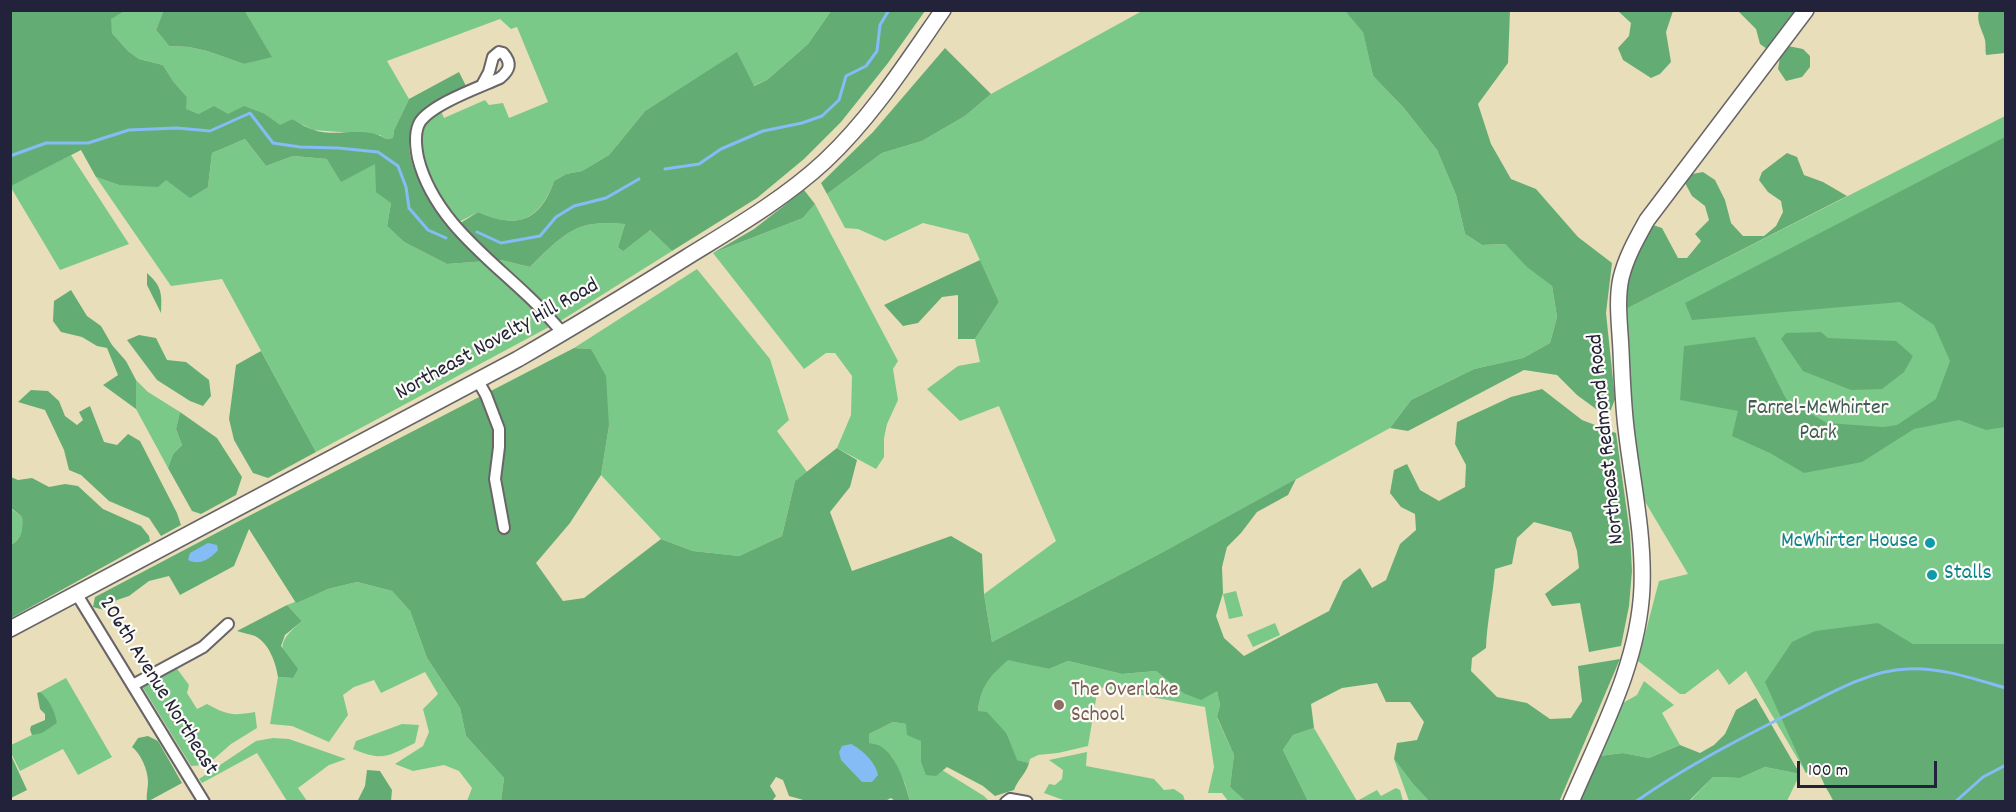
<!DOCTYPE html>
<html>
<head>
<meta charset="utf-8">
<style>
  body { margin:0 }
  #map { position:relative; width:2016px; height:812px; overflow:hidden; background:#e9deba; font-family:Dekko,sans-serif }
  canvas { display:block }
  .frame { position:absolute; inset:0; border:12px solid #22223b; pointer-events:none }
  .scale { position:absolute; left:1797px; top:761px; width:140px; height:27px; box-sizing:border-box; border:3px solid #22223b; border-top:0; padding-left:8px; font-size:18px; line-height:21px; white-space:nowrap; color:#22223b; -webkit-text-stroke:4px #fdfcf7; paint-order:stroke }
</style>
</head>
<body>
<div id="map">
<canvas width="2016" height="812"></canvas>
<div class="frame"></div>
<div class="scale">100 m</div>
</div>
<script>
const ctx = document.querySelector('canvas').getContext('2d');
ctx.lineJoin = 'round';
function fill(path, color) { ctx.fillStyle = color; ctx.fill(path, 'evenodd'); }
function stroke(path, color, width, dash) { ctx.strokeStyle = color; ctx.lineWidth = width; ctx.lineCap = dash ? 'butt' : 'round'; ctx.setLineDash(dash || []); ctx.stroke(path); }
function drawText(font, color, halo, rows, align = 'center') {
  ctx.font = font + ' Dekko,sans-serif'; ctx.lineWidth = 4.5; ctx.setLineDash([]); ctx.textBaseline = 'middle'; ctx.strokeStyle = halo; ctx.fillStyle = color; for (const [text, x, y, turn = 0] of rows) {
    ctx.save(); ctx.translate(x, y); ctx.rotate((+turn || 0) * Math.PI / 180); ctx.textAlign = isNaN(turn) ? turn : align; if (halo) ctx.strokeText(text, 0, 0); ctx.fillText(text, 0, 0); ctx.restore();
  }
}
const green = new Path2D(`
  M125,11H164L156,30L169,46L189,47L207,51L244,64L271,56L245,11H831L808,44L767,80L753,86L737,53L645,111L609,155L582,171L566,174L554,181C539,222 517,229 478,212L457,223C449,212 439,201 432,189C426,178 417,151 419,139C420,128 431,115 441,111L444,118L485,100L489,105L503,103L509,118L548,102L517,27L511,29L500,19L387,61L409,99L394,130L393,138L386,139L380,135L313,130L292,119L280,126L265,114H199L185,109L187,97L173,81L163,65L139,59L128,51L112,33L110,19Z
  M1142,11H1345L1363,31L1373,76L1403,107L1437,150L1456,195L1465,234L1482,245L1505,244L1527,266L1552,286L1557,317L1550,343L1523,358L1474,369L1411,400L1390,428L1161,553L992,642L984,594L1056,541L999,406L960,421L927,389L958,366L980,362L975,339L999,302L968,234L923,223L885,241L858,229L845,228L827,194L882,153L922,141L965,116L991,94Z
  M2005,116V801H1833L1817,768L1806,773L1746,671L1729,685L1718,669L1685,694H1680L1638,661L1659,581L1688,574L1634,483L1620,312Z
  M245,139L266,166L293,156L375,163L391,203L387,226L404,242L447,264L501,260L530,267C543,254 561,235 578,228C592,222 610,223 625,224L618,247L650,230L672,251L562,320L316,452L222,279L171,286L96,177L119,185L166,180L208,187L212,153Z
  M71,155L129,244L60,270L10,186Z
  M815,204L898,361L893,369L898,400L887,424L884,438V457L876,469L837,448L851,415L852,376L835,353H826L804,369L713,253L803,218Z
  M697,269L770,359L789,420L777,431L807,472L795,481L782,536L739,556L693,551L661,539L601,475L609,426L591,349L574,348Z
  M136,380L148,392L180,412L176,429L182,445L173,454L168,468L136,409Z
  M10,508L22,517C23,529 22,539 11,545Z
  M357,582L392,591L410,611L427,658L460,708L466,736L504,778L501,801H467L472,788L459,771L444,765L413,771L395,764L423,746L429,732L423,709L438,694L425,672L381,693L374,680L354,687L343,695L348,715L329,742L292,726L270,724L278,677L293,678C281,646 274,645 302,621L287,605L328,589Z
  M1236,591L1243,616L1229,619L1223,594Z
  M1275,623L1280,635L1253,647L1247,635Z
  M1008,659L1049,669L1068,661L1122,674L1156,671L1183,693L1217,691L1220,705L1217,718L1234,755L1230,787L1245,801H1228L1222,793H1208L1214,767L1205,707L1098,687L1088,746L1058,753L1038,755L1030,759L1029,763L1016,760L1007,734L978,711C981,684 990,678 1008,659Z
  M175,666L189,685L187,693L197,709L207,704C228,715 231,716 255,712L257,728L231,744L207,765L191,766L140,683Z
  M66,678L112,757L78,775L63,749L20,771L11,753V745L57,723L40,692Z
  M1644,681L1674,705L1662,713L1680,745L1649,758L1623,753L1599,756L1621,704L1637,695Z
  M893,722L906,724L921,741V762L935,776L942,770L984,796L989,801H910L905,784L892,757L869,743V734Z
  M402,724L419,725L415,743C388,756 383,762 353,749L356,741Z
  M1314,728L1357,801L1377,790L1381,796L1396,788L1400,790L1403,801H1308L1283,750L1293,735Z
  M273,738L289,739L346,759L329,765L298,788L307,801H287L257,753L202,783L199,779L256,741Z
  M1087,752L1086,766L1154,779L1164,790L1174,789L1183,795L1185,801H1066L1044,793L1049,784L1055,785L1062,779L1063,770L1049,760Z
  M1394,759L1413,784L1429,801H1409Z
  M1765,767L1800,774L1787,801L1689,802L1713,777L1740,778Z`);
const forest = new Path2D(`
  M164,10L245,11L272,57L244,64L207,51L189,47L169,46L156,30Z
  M11,11H125L111,19L112,33L128,51L139,59L163,65L173,81L187,97L186,109L199,114L214,106L228,114L244,106L265,114L280,125L292,119C299,122 306,128 314,130C337,138 365,125 386,139L393,138L394,130L409,99L459,72L467,88C451,96 424,106 414,120C411,123 411,128 410,133C404,168 431,199 450,226L462,222L478,212C517,229 540,222 554,181L566,174L582,171L609,155L645,111L737,52L754,86L767,80L808,44L831,11H925L888,63L841,122L804,159L757,198L672,251L650,230L623,251L618,247L625,224C610,223 592,222 578,228C561,235 543,254 530,267L501,260L447,264L404,242L387,226L391,203L376,192L375,164L341,182L327,159L293,156L266,166L245,139L212,153L208,187L190,198L166,180L158,187L119,185L96,177L81,150L11,186Z
  M1345,11H1510L1508,63L1478,104L1491,144L1511,179L1536,189L1578,237L1612,263L1606,313L1615,399L1610,412L1596,409L1577,395L1557,375L1524,370L1408,431L1390,428L1411,400L1474,369L1523,358L1550,343L1557,317L1552,286L1527,267L1505,244L1482,245L1465,234L1456,195L1437,150L1403,107L1373,76L1363,32Z
  M1618,11H1673L1666,32L1671,62L1660,74L1651,78L1623,60L1618,48L1629,36L1631,23Z
  M1738,11H1796L1767,49L1760,44L1756,29Z
  M1979,11H2005V53L1986,55C1985,50 1986,45 1985,40C1982,29 1976,22 1979,11Z
  M1788,46L1803,49L1810,56V67L1802,77L1786,81L1778,69L1780,57Z
  M945,48L991,94L965,116L922,141L882,153L827,194L821,183L873,132Z
  M2005,137V427L1986,430L1959,420L1914,429L1862,462L1804,473L1770,453L1732,436L1738,411L1680,400L1684,346L1755,337L1786,399L1827,423L1883,427L1897,425L1936,399L1950,361L1934,325L1900,302L1692,320L1685,303Z
  M1787,153L1797,157L1804,175L1823,182L1847,196L1624,310V294L1633,255L1653,225L1662,228L1678,258H1687L1701,241L1695,234L1709,220L1705,206L1692,196L1685,183L1692,174L1703,172L1715,180L1725,200L1731,223L1743,236H1764L1776,226L1783,212L1781,201L1768,192L1759,180L1762,172Z
  M804,190L815,204L803,218L713,253L754,229Z
  M980,260L999,302L975,339H958V295L942,297L918,323L903,326L884,305Z
  M147,273C162,286 162,294 161,313L147,285Z
  M71,290L87,316L101,326L112,345L126,361L136,380V409L103,385L118,375L107,348L97,346L82,337L61,332L53,321L54,301Z
  M1821,332L1828,338L1896,341L1913,356L1904,372L1882,389L1851,390L1803,371L1781,339L1786,333Z
  M139,335L156,338L167,360L186,362L209,380L211,396L203,406L190,401L157,380L127,340Z
  M574,348L591,349L606,376L609,426L601,475L570,523L536,563L563,601L584,598L661,539L693,551L739,556L782,536L795,481L837,448L857,460L850,487L830,512L852,571L951,536L982,554L984,594L992,642L1161,553L1296,479L1288,495L1257,512L1241,533L1227,547L1222,567L1223,593L1216,616L1224,638L1244,656L1329,611L1343,581L1360,568L1372,588L1386,580L1400,544L1416,530L1415,514L1401,507L1390,493L1394,470L1407,464L1420,490L1439,501L1465,487L1466,465L1455,444L1457,422L1511,397L1542,389L1582,420L1616,433L1630,534L1632,571L1629,606L1621,646L1589,652L1580,603L1552,606L1545,594L1579,568L1577,551L1571,532L1534,522L1517,538L1512,564L1495,569C1493,596 1487,621 1486,648L1472,658L1471,671L1497,697L1527,703L1550,719L1571,718L1582,701L1578,666L1620,659L1559,802L1429,801L1413,784L1394,759L1397,743L1417,740L1424,722L1410,702H1386L1377,683L1342,688L1311,704L1314,728L1293,735L1283,750L1308,801H1245L1230,787L1234,755L1217,717L1220,705L1217,691L1201,700L1183,693L1156,671L1122,674L1068,661L1049,669L1008,660C990,677 981,685 978,711L987,712L1007,734L1017,760L1029,763C1026,774 1018,779 1014,790L995,796L983,786L947,767L936,776L926,775L921,762V741L907,735L906,724L893,722L869,734V743C874,744 880,745 883,748C898,759 905,784 910,801H895L891,798L883,802L807,801L789,796L783,780L776,777L770,786L776,796L772,801H501L504,778L466,736L460,708L427,658L410,611L392,591L357,582L328,589L296,603L249,529L234,566L180,595L169,576L149,581L129,596L117,600L104,610L93,607L95,597L243,519Z
  M261,351L316,452L268,478L253,473L234,440L229,419L236,365Z
  M31,390L48,391L59,401L65,416L77,425L83,420L79,412L90,406L104,442L117,445L128,434L140,441L177,513L181,525L161,536L149,518L109,501L81,475L69,470L64,450L45,410L18,402Z
  M180,412L217,438L242,477L236,495L201,514L192,511L168,468L173,454L182,445L176,429Z
  M11,477L18,480L32,478L49,487L65,484L78,486L103,509L141,526L149,536L150,541L11,618V545C22,539 23,529 22,517L11,508Z
  M287,605L302,621L285,635L281,646L298,669L293,678L278,677C276,663 269,643 255,636C250,634 242,633 237,631Z
  M1878,623L1913,644H2005V801H1834L1825,786L1817,768L1806,773L1765,682L1792,642L1815,631Z
  M40,692C50,701 54,709 57,723L42,733L32,735L30,730L31,726L45,720V714L40,709L37,693Z
  M1756,698L1800,774L1765,767L1740,778L1713,777L1689,801L1579,802L1599,756L1623,753L1649,758L1680,745L1700,753L1714,745L1725,734L1736,710Z
  M148,736L158,741L182,783L147,802C146,794 148,789 148,782C148,770 141,754 132,747L138,738Z
  M10,753L27,790L11,798Z
  M367,770L380,771L392,790L391,801L360,802L358,800L365,786Z`);
const water = new Path2D(`
  M208,543L217,545L218,550C210,559 200,566 188,560L190,553Z
  M851,744C861,749 876,762 878,775L872,782H862L841,760L839,752L842,746Z`);
const stream = new Path2D(`
  M10,156L46,143H88L129,130L177,128L210,131L250,113L273,143L300,147L338,148L378,152L398,166L406,187L409,208L428,230L446,238
  M665,169L699,164L721,149L763,131L802,123L822,116L839,100L846,76L866,66L877,51L880,25L889,10
  M477,232L501,243L540,236L556,217L574,206L606,198L639,179
  M1635,802C1685,767 1739,739 1793,712C1827,695 1869,670 1907,669C1941,667 1974,679 2006,688
  M1955,802L1983,777L2006,765`);
const street = new Path2D(`
  M482,85L489,72L493,57L499,52L503,53C512,63 510,70 500,78C480,87 432,104 420,122C414,132 416,148 418,158C433,218 486,256 528,296C541,308 552,321 563,333
  M478,381L486,395L499,429V447L495,479L504,528
  M76,593L204,802
  M133,685L203,647L228,624
  M1006,802L1010,799L1027,802`);
const secondary = new Path2D(`
  M10,629L518,359C575,326 631,292 687,257C734,228 784,199 825,161C871,118 907,62 943,10
  M1571,802C1601,732 1639,663 1642,587C1644,533 1632,481 1626,428C1623,402 1622,376 1621,351C1620,327 1616,301 1621,278C1626,257 1637,238 1647,220L1806,10`);
const markers = [
  [1930,543,6,"#0f9aa8"],
  [1932,575,6,"#0f9aa8"],
  [1059,705,6,"#8d6e63"]
];
const streetNames = [
  ["Northeast Novelty Hill Road",498,341,-29],
  ["Northeast Redmond Road",1608,439,-96],
  ["206th Avenue Northeast",157,687,58]
];
const parkNames = [
  ["Farrel-McWhirter",1818,410],
  ["Park",1818,435]
];
const cultureNames = [
  ["McWhirter House",1918,543],
  ["Stalls",1944,575,"left"]
];
const educationNames = [
  ["The Overlake",1071,692],
  ["School",1071,717]
];
fill(green, '#7ac989');
fill(forest, '#63ad75');
fill(water, '#85bcf5');
stroke(stream, '#85bcf5', 3);
stroke(street, '#686467', 14);
stroke(secondary, '#686467', 18);
stroke(street, '#fff', 10);
stroke(secondary, '#fff', 15);
for (const [x, y, r, color] of markers) { const dot = new Path2D(); dot.arc(x, y, r, 0, 2 * Math.PI); ctx.fillStyle = color; ctx.fill(dot); stroke(dot, '#fdfcf7', 2); }
drawText('22px', '#22223b', '#fdfcf7', streetNames);
drawText('22px', '#415c56', '#fdfcf7', parkNames);
drawText('22px', '#0d838f', '#fdfcf7', cultureNames, 'right');
drawText('22px', '#785e54', '#fdfcf7', educationNames, 'left');
</script>
</body>
</html>
